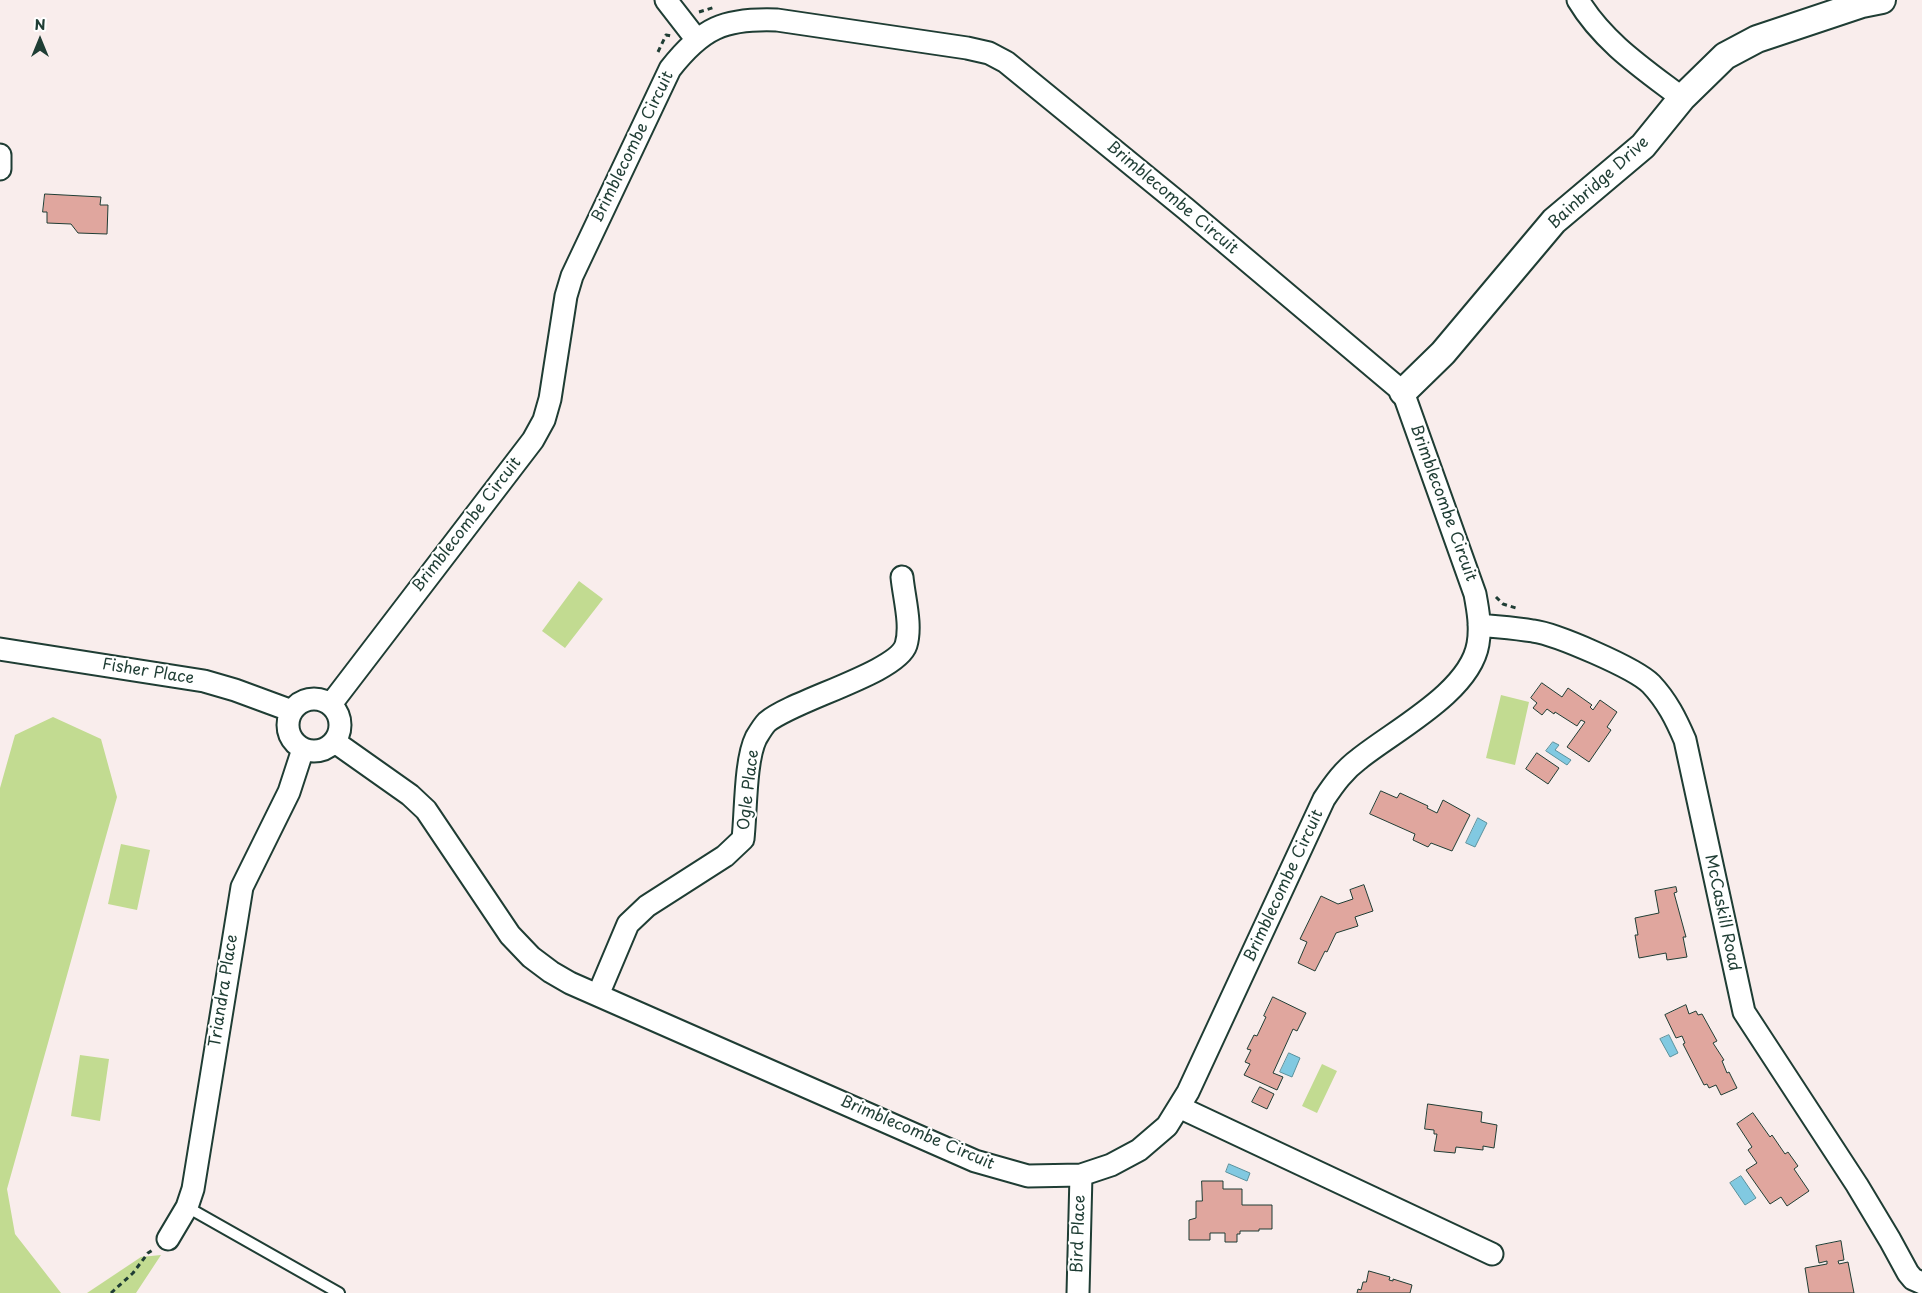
<!DOCTYPE html>
<html>
<head>
<meta charset="utf-8">
<style>
  body { margin:0 }
  #map { position:relative; width:1922px; height:1293px; overflow:hidden; background:#f9edec; font-family:"Playpen Sans",sans-serif }
  canvas { display:block }
  .north { position:absolute; left:15px; top:15px; width:50px; height:50px; -webkit-text-stroke:4px #fff; paint-order:stroke; rotate:0deg; font-size:14px; font-weight:700; line-height:20px; text-align:center; color:#1f3d34 }
  .north::after { content:''; display:block; margin:auto; width:18px; height:22px; background:#1f3d34; clip-path:polygon(50% 0,100% 100%,50% 72%,0 100%) }
</style>
</head>
<body>
<div id="map">
<canvas width="1922" height="1293"></canvas>
<div class="north">N</div>
</div>
<script>
const ctx = document.querySelector('canvas').getContext('2d');
ctx.lineJoin = 'round';
function fill(path, color) { ctx.fillStyle = color; ctx.fill(path, 'evenodd'); }
function stroke(path, color, width, dash) { ctx.strokeStyle = color; ctx.lineWidth = width; ctx.lineCap = dash ? 'butt' : 'round'; ctx.setLineDash(dash || []); ctx.stroke(path); }
function drawText(font, color, halo, rows, align = 'center') {
  ctx.font = font + ' "Playpen Sans",sans-serif'; ctx.lineWidth = 4; ctx.setLineDash([]); ctx.textBaseline = 'middle'; ctx.strokeStyle = halo; ctx.fillStyle = color; for (const [text, x, y, turn = 0] of rows) {
    ctx.save(); ctx.translate(x, y); ctx.rotate((+turn || 0) * Math.PI / 180); ctx.textAlign = isNaN(turn) ? turn : align; if (halo) ctx.strokeText(text, 0, 0); ctx.fillText(text, 0, 0); ctx.restore();
  }
}
const green = new Path2D(`
  M579,581L603,599L565,648L542,631Z
  M1501,695L1529,702L1515,765L1486,758Z
  M53,717L101,739L117,797L7,1189L15,1234L61,1293H0V788L15,735Z
  M121,844L150,850L137,910L108,904Z
  M80,1055L109,1059L100,1121L71,1116Z
  M1322,1064L1337,1071L1317,1113L1302,1106Z
  M161,1255L136,1293H87L141,1257Z`);
const water = new Path2D(`
  M1553,742L1559,745L1555,750L1571,760L1567,765L1546,751Z
  M1478,818L1487,823L1475,847L1466,843Z
  M1669,1035L1678,1053L1670,1057L1660,1039Z
  M1289,1053L1300,1058L1292,1077L1280,1072Z
  M1229,1164L1250,1173L1247,1181L1226,1172Z
  M1741,1176L1756,1198L1745,1205L1730,1183Z`);
const building = new Path2D(`
  M45,194L101,197L100,205H108L107,234L78,233L71,224L47,223V212H43Z
  M1542,683L1562,697L1568,688L1592,705L1590,707L1593,710L1600,700L1617,712L1607,727L1611,730L1589,762L1567,747L1585,722L1581,720L1577,726L1555,712L1554,714L1547,709L1542,715L1533,708L1537,703L1531,698Z
  M1537,753L1559,768L1548,784L1526,769Z
  M1381,791L1397,798L1400,793L1428,806L1427,808L1437,813L1443,800L1470,815L1452,851L1431,843L1428,847L1413,840L1415,834L1370,814Z
  M1364,885L1373,911L1355,917L1358,926L1336,933L1327,952L1325,951L1315,971L1298,963L1307,942L1300,939L1321,896L1338,904L1353,899L1350,890Z
  M1676,887L1677,892L1674,893L1686,937H1683L1687,957L1667,960L1666,953L1639,958L1635,935H1638L1635,918L1659,913L1655,891Z
  M1273,997L1306,1013L1297,1031L1293,1029L1273,1073L1283,1077L1277,1090L1244,1075L1250,1064L1245,1062L1251,1050L1247,1049L1254,1035L1257,1036L1266,1017L1264,1016Z
  M1686,1005L1689,1014L1696,1011L1698,1015L1702,1014L1717,1041L1713,1043L1724,1060L1722,1061L1727,1073L1729,1072L1737,1088L1721,1095L1716,1085L1709,1088L1707,1084L1704,1085L1683,1044L1685,1043L1682,1036L1676,1038L1665,1015Z
  M1260,1087L1274,1094L1267,1109L1252,1102Z
  M1428,1104L1482,1112L1481,1122L1497,1125L1494,1148L1483,1146V1150L1456,1147L1455,1153L1434,1151L1437,1134H1434V1130L1425,1129Z
  M1753,1113L1770,1137L1772,1135L1785,1154L1788,1152L1798,1166L1794,1169L1809,1191L1787,1206L1781,1197L1770,1204L1746,1170L1757,1163L1748,1150L1752,1147L1737,1124Z
  M1202,1181H1223V1189H1242V1205H1272V1229H1259V1231H1240V1234H1237V1242H1225V1233H1210V1240H1189V1220L1196,1218V1201H1202Z
  M1841,1241L1844,1260L1838,1261L1839,1264L1848,1262L1854,1293H1809L1805,1268L1827,1264V1261L1819,1263L1816,1246Z
  M1369,1271L1390,1277L1389,1280L1393,1281V1279L1412,1285L1410,1293H1357L1358,1289L1361,1290L1363,1282H1366Z`);
const path = new Path2D(`
  M699,12L715,7
  M658,52L666,35L671,36
  M1496,597L1503,604L1516,608
  M111,1293L133,1273L148,1253L154,1249`);
const service = new Path2D(`
  M187,1207L339,1293`);
const minor = new Path2D(`
  M666,0L697,40
  M1578,0C1603,42 1644,69 1682,98
  M0,169V155
  M1479,625C1497,627 1515,628 1533,631C1556,634 1635,668 1651,684C1667,701 1676,719 1685,740L1744,1012L1857,1185L1890,1240L1908,1273L1913,1279L1922,1283
  M0,649L204,681L235,690L292,711
  M288 725a26 26 0 1 1 52 0a26 26 0 1 1-52 0Z
  M331,704L533,440L544,420L550,399L566,296L572,276L670,69C702,28 724,18 777,20L967,48L989,53L1006,62L1186,209L1403,392L1475,594C1478,610 1481,627 1478,644C1470,692 1395,730 1359,759C1344,770 1334,784 1324,799L1188,1092L1167,1126L1139,1150L1111,1165L1081,1175L1028,1176L975,1161L570,983L551,972L531,957L510,935L426,810L410,795L335,742
  M598,995L628,924L647,906L725,856L743,839C746,812 745,760 756,738C759,733 763,726 767,722C793,700 897,673 906,645C912,625 904,598 902,577
  M1179,1107L1492,1254
  M168,1239L187,1207L193,1189L242,887L289,792L303,749
  M1078,1293L1081,1175`);
const tertiary = new Path2D(`
  M1403,392L1443,353L1554,221L1643,146L1682,98L1725,56L1757,39L1862,4L1882,0`);
const streetNames = [
  ["Brimblecombe Circuit",633,147,-64],
  ["Bainbridge Drive",1599,183,-42],
  ["Brimblecombe Circuit",1172,198,40],
  ["Brimblecombe Circuit",1443,503,70],
  ["Brimblecombe Circuit",467,525,-52],
  ["Fisher Place",148,672,9],
  ["Ogle Place",749,790,-83],
  ["Brimblecombe Circuit",1284,886,-65],
  ["McCaskill Road",1722,913,78],
  ["Triandra Place",224,991,-81],
  ["Brimblecombe Circuit",917,1133,23],
  ["Bird Place",1079,1234,-88]
];
fill(green, '#c2db91');
fill(water, '#81c9e1');
stroke(water, '#5a919c', 1);
fill(building, '#e0a69e');
stroke(building, '#1f3d34', 1);
stroke(service, '#1f3d34', 14);
stroke(minor, '#1f3d34', 25);
stroke(tertiary, '#1f3d34', 30);
stroke(path, '#1f3d34', 3, [5, 4]);
stroke(service, '#fff', 10);
stroke(minor, '#fff', 21);
stroke(tertiary, '#fff', 26);
drawText('16px', '#1f3d34', '#fff', streetNames);
</script>
</body>
</html>
